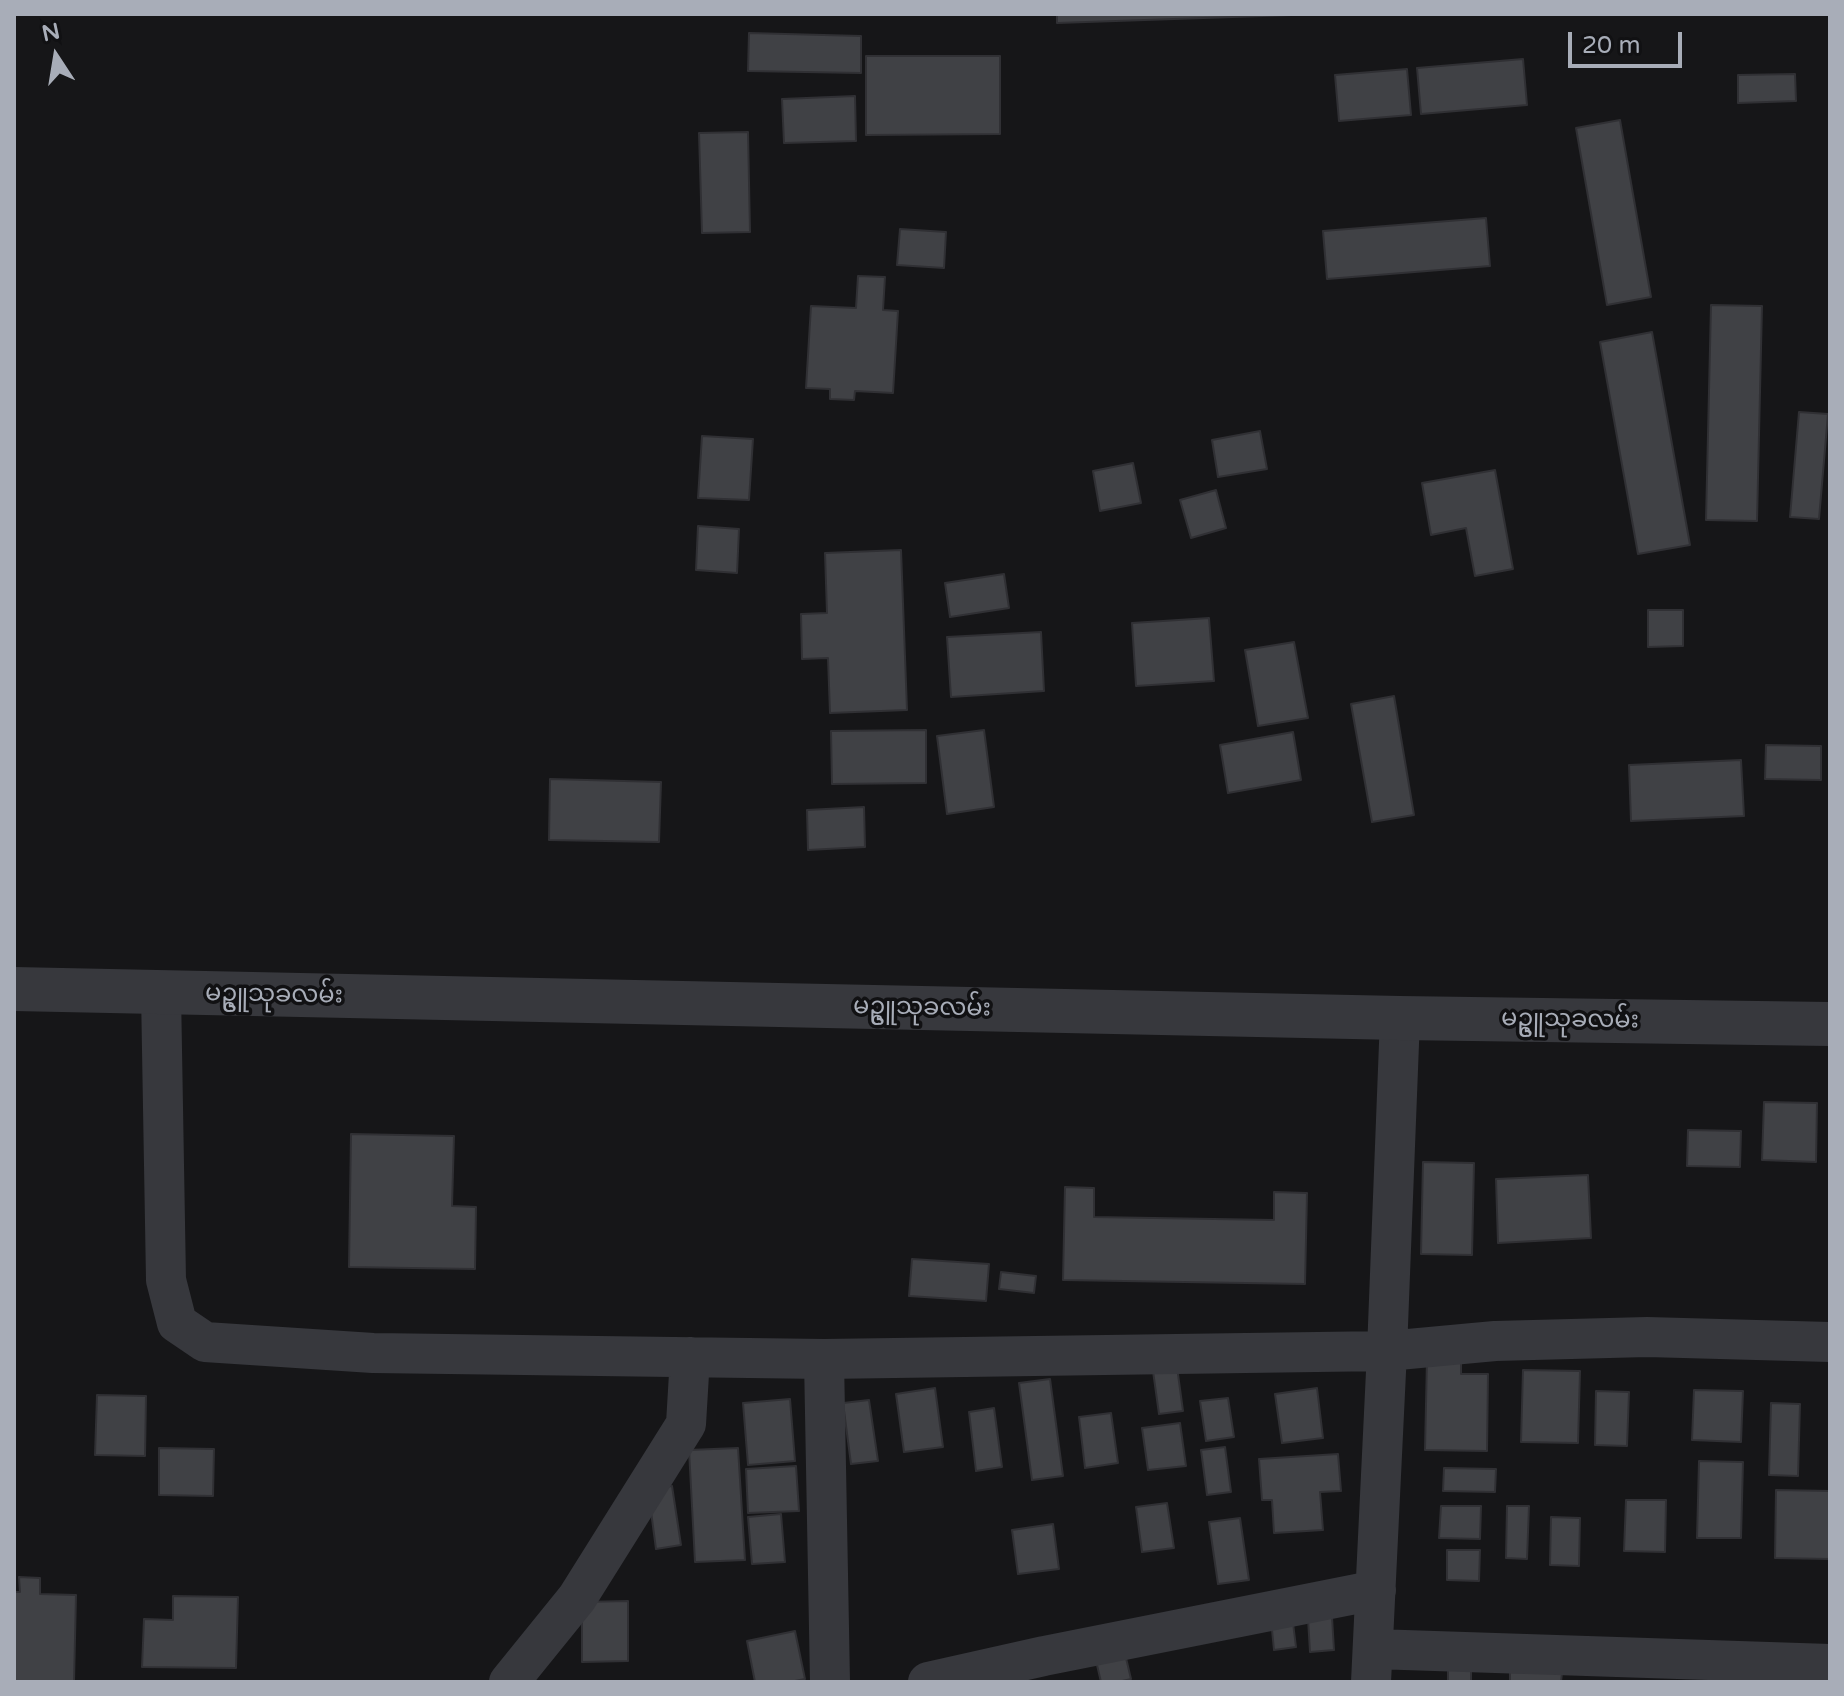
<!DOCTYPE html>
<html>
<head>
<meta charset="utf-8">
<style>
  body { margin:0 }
  #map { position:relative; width:1844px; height:1696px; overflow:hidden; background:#161618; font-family:"Varela Round",sans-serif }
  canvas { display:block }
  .frame { position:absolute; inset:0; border:16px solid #a8adb8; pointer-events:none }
  .north { position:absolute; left:16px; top:16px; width:80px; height:80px; -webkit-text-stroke:6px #111113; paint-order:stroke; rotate:348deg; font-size:22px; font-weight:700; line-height:32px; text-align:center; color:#a8adb8 }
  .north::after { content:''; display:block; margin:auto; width:28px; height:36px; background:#a8adb8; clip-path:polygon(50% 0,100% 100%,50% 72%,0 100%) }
  .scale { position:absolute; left:1568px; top:32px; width:114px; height:36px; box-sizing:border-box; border:4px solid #a8adb8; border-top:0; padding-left:10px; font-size:24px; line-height:28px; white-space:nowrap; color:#a8adb8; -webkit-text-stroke:6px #111113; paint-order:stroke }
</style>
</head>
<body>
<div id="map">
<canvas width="1844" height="1696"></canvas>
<div class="frame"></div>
<div class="north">N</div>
<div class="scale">20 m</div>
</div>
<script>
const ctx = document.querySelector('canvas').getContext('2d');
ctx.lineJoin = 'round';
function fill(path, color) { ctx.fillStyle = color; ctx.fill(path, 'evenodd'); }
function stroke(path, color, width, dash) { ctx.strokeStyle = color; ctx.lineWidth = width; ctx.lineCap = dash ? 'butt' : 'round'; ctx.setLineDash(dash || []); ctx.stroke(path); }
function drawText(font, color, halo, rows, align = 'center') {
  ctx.font = font + ' "Varela Round","Noto Sans Myanmar",sans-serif'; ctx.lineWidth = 7; ctx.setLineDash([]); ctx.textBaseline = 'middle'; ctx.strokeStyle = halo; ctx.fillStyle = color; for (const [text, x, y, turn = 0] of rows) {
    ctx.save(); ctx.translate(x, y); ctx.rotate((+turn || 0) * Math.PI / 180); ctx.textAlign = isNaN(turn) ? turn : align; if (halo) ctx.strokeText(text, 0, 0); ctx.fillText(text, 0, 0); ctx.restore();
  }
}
const building = new Path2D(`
  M1057,14H1292V15L1057,23Z
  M749,33L861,36V73L748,71Z
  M866,56H1000V134L866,135Z
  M1523,59L1527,105L1421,114L1417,68Z
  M1407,69L1411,115L1339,121L1335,75Z
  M1795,74L1796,101L1738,103V75Z
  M855,96L856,141L784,143L782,99Z
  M1620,120L1651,297L1607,305L1576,128Z
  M748,132L750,232L702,233L699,133Z
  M1486,218L1490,266L1327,279L1323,231Z
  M900,229L946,232L944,268L897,265Z
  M858,276L885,277L883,310L898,311L893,393L855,391L854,400L830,399V389L806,388L811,306L856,308Z
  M1711,305L1762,306L1757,521L1706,520Z
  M1652,332L1690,545L1638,554L1600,342Z
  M1799,412L1828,414L1819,519L1790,517Z
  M1260,431L1267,469L1218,477L1212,440Z
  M702,436L753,439L749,500L698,498Z
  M1133,463L1141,503L1100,511L1093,471Z
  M1495,470L1513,569L1475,576L1466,528L1431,535L1422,483Z
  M1216,490L1226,528L1191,538L1180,500Z
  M698,526L739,529L737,573L696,570Z
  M901,550L907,710L830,713L828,658L802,659L801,614L827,613L825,553Z
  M1004,574L1009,608L950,617L945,583Z
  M1648,610H1683V646L1648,647Z
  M1209,618L1214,681L1136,686L1132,623Z
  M1041,632L1044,691L951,697L947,637Z
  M1294,642L1308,718L1258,726L1245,650Z
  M1394,696L1414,815L1372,822L1351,704Z
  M926,730V783L832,784L831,731Z
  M984,730L994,807L947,814L937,736Z
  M1293,732L1301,780L1228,793L1220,745Z
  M1766,745L1821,746V780L1765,779Z
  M1741,760L1744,816L1631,821L1629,765Z
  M550,779L661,782L659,842L549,840Z
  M864,807L865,847L808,850L807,810Z
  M1764,1102L1817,1103L1816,1162L1762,1160Z
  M1688,1130L1741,1131L1740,1167L1687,1166Z
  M351,1134L454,1136L452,1206L476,1207L475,1269L349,1267Z
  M1423,1162L1474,1163L1472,1255L1421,1254Z
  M1588,1175L1591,1238L1498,1243L1496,1179Z
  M1065,1187L1094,1188V1217L1274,1220V1192L1307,1193L1305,1284L1063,1280Z
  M912,1259L989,1264L986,1301L909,1296Z
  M1001,1272L1036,1276L1034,1293L999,1289Z
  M1427,1359L1461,1360V1374H1488L1487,1451L1425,1450Z
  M1177,1367L1183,1411L1159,1414L1153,1371Z
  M1523,1370L1580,1371L1578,1443L1521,1442Z
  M1050,1379L1063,1476L1032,1480L1019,1383Z
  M935,1388L943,1447L904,1452L896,1394Z
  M1317,1388L1323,1438L1282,1443L1275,1394Z
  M1694,1390L1743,1391L1741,1442L1692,1440Z
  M1596,1391L1629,1392L1627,1446L1595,1445Z
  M97,1395L146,1396L145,1456L95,1455Z
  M1228,1398L1234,1437L1206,1441L1200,1401Z
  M790,1399L795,1461L748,1465L743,1403Z
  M869,1400L878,1461L851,1464L843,1403Z
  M1771,1403L1800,1404L1798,1476L1769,1475Z
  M994,1408L1002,1467L976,1471L969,1412Z
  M1111,1413L1118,1463L1085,1468L1079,1417Z
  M1180,1423L1186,1466L1148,1470L1142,1428Z
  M1225,1447L1231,1492L1207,1495L1201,1450Z
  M159,1448L214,1449L213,1496L159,1495Z
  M738,1448L745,1560L695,1562L689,1450Z
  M1338,1454L1341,1491L1320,1492L1323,1530L1274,1533L1272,1500H1262L1259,1459Z
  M1699,1461L1743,1462L1741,1538H1697Z
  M796,1466L799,1511L748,1513L746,1469Z
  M1444,1468L1496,1469L1495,1492L1443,1491Z
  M672,1486L681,1545L656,1549L648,1489Z
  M1776,1490L1830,1491V1559L1775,1558Z
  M1626,1500H1666L1665,1552L1624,1551Z
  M1167,1503L1174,1548L1142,1552L1136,1507Z
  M1441,1506H1481L1480,1539L1439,1538Z
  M1507,1506H1529L1527,1559L1506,1558Z
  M781,1514L785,1562L752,1564L748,1517Z
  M1551,1517L1580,1518L1579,1566L1550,1565Z
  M1240,1518L1249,1580L1218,1584L1209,1522Z
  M1053,1524L1059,1569L1018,1574L1012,1530Z
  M1447,1550H1480L1479,1581L1447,1580Z
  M19,1577L40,1578V1594L76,1595L74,1682L14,1681V1592H20Z
  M173,1596L238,1597L236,1668L142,1667L144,1619L173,1620Z
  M628,1601V1661L582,1662V1602Z
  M1331,1601L1334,1650L1310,1652L1307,1602Z
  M1291,1607L1296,1647L1274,1650L1270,1610Z
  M795,1631L805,1679L790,1682H755L747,1641Z
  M1122,1641L1131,1679L1118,1682H1101L1093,1648Z
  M1448,1667L1471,1668V1682H1448Z
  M1510,1672L1562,1673L1561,1682H1510Z`);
const minor = new Path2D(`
  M161,992L166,1280L177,1323L205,1342L373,1353L824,1359L1387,1351L1495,1341L1647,1337L1830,1342
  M824,1359L830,1682
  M1374,1649L1830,1664
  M509,1682L577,1598L686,1424L690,1357
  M928,1682L1044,1656L1376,1590
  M1371,1682L1387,1351L1400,1018`);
const tertiary = new Path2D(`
  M14,989L1400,1018L1830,1024`);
const streetNames = [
  ["မဥ္ဇူသုခလမ်း",274,995,1],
  ["မဥ္ဇူသုခလမ်း",922,1008,1],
  ["မဥ္ဇူသုခလမ်း",1570,1020,1]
];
fill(building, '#404145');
stroke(building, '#303034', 2);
stroke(minor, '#37383d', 40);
stroke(tertiary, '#37383d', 44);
drawText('24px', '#a8adb8', '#111113', streetNames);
</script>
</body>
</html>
